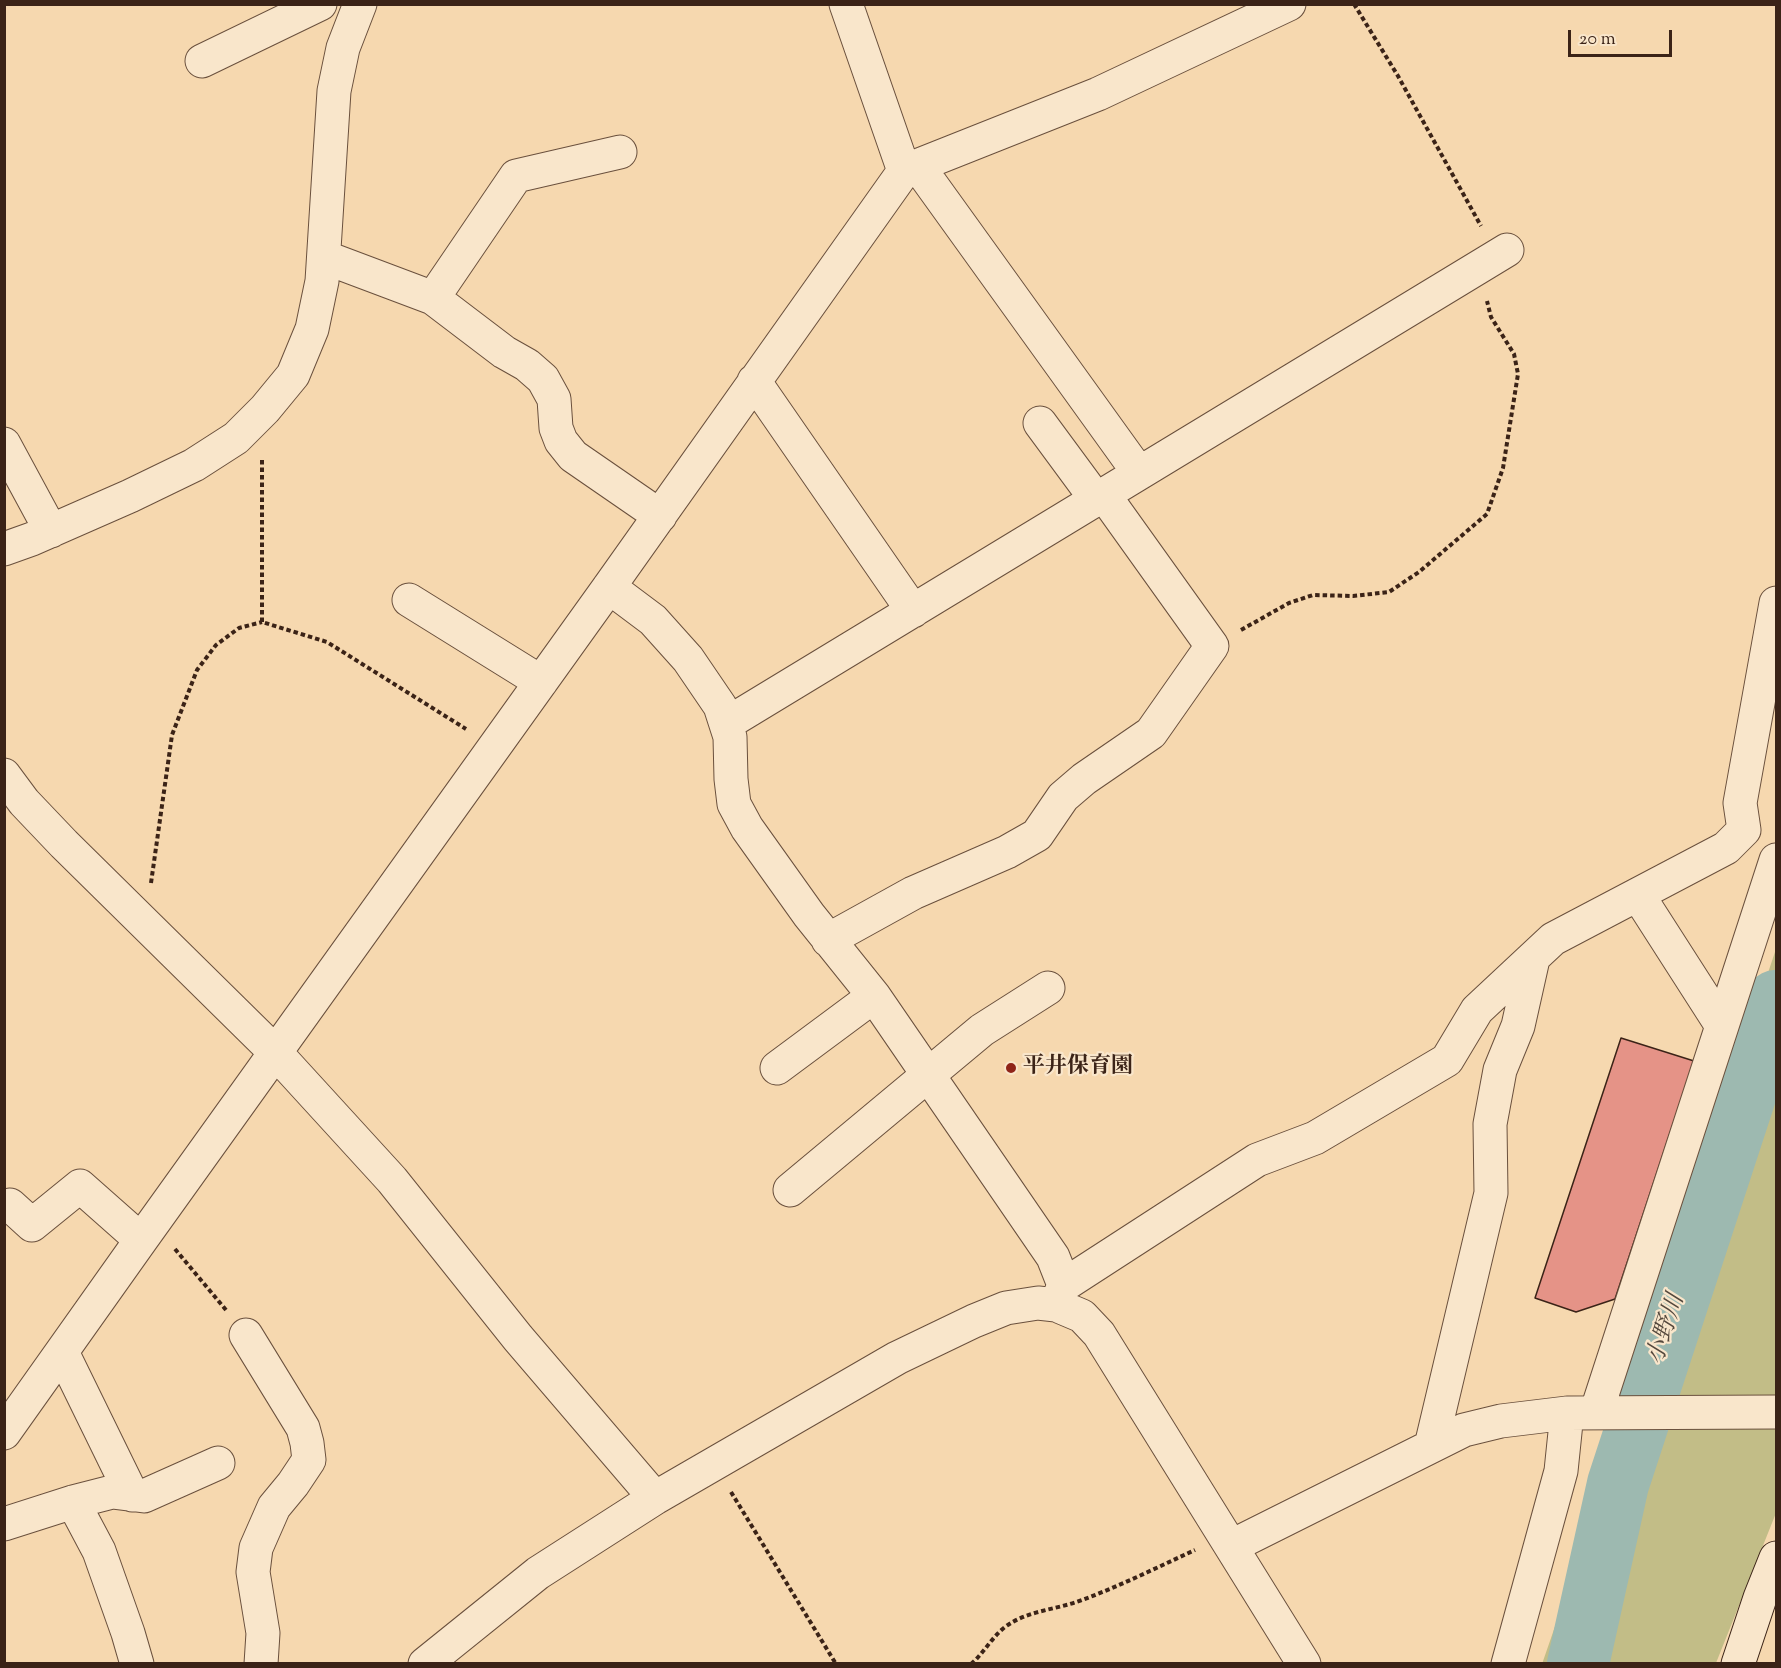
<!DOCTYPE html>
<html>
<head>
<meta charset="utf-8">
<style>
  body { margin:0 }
  #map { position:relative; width:1781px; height:1668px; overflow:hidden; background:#f6d8af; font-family:"Sorts Mill Goudy",serif }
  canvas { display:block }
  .frame { position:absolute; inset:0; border:6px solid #3b2317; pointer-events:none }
  .scale { position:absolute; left:1568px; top:30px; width:104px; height:27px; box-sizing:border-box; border:3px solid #3b2317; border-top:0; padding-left:8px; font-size:18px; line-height:21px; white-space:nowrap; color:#3b2317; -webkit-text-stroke:4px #f9e6cb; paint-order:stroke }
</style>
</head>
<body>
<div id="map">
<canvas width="1781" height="1668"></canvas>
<div class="frame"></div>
<div class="scale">20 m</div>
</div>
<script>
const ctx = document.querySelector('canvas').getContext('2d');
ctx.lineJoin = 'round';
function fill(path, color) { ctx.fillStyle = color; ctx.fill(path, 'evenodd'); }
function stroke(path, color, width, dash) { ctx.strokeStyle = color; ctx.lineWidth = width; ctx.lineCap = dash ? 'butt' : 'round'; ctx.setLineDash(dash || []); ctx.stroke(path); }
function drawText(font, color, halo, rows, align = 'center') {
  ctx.font = font + ' "Sorts Mill Goudy","Noto Serif JP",serif'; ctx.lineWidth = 4.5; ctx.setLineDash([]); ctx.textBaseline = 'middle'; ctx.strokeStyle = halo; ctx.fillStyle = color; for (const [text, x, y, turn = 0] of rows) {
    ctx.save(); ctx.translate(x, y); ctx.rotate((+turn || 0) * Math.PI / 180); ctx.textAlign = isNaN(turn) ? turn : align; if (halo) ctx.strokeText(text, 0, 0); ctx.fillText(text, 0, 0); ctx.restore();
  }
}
const green = new Path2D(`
  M1776,949V1513L1716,1663L1542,1664L1622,1433L1709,1148Z`);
const river = new Path2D(`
  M1578,1664L1618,1484L1776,1001`);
const building = new Path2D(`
  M1621,1038L1694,1061L1615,1299L1576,1312L1535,1298Z`);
const path = new Path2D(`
  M1354,4L1398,76L1481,226
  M262,460V622L327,642L466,729
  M1241,630L1289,603L1313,595L1353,596L1389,592L1419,572L1487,514L1503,468L1518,374L1514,354L1491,317L1487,301
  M151,883L172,735L197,670L216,645L239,628L262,622
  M175,1249L226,1310
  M731,1492L836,1664
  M971,1664C984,1653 991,1638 1005,1627C1028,1610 1056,1610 1082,1600C1120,1586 1158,1567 1195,1550`);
const street = new Path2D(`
  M846,4L904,171
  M202,61L320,4
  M918,166L1139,473
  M324,257L433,298L504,352L527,365L543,379L554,399L556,428L561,441L573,456L660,516
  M433,298L516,176L620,152
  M754,381L913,611
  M1040,423L1096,499
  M4,444L51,531
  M4,549L32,539L130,496L194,465L236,438L265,409L293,375L312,329L322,281L334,91L343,48L360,4
  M609,587L653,620L688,659L720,706L730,737L731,779L734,804L747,828L809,915L874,996L1053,1257L1064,1285
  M409,600L541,682
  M726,724L1507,250
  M4,775L24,802L64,844L275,1052L392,1180L518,1338L655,1498
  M1638,895L1722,1026
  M828,940L913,893L1007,852L1037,835L1063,797L1084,779L1151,733L1212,646L1104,495
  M777,1068L874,996
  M790,1190L982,1030L1048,988
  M10,1205L32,1225L80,1186L141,1240
  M1056,1305L1064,1285L1257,1160L1315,1138L1447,1060L1477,1010L1553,939L1726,848L1744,830L1740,803L1776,603
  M246,1335L303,1428L307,1443L309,1460L293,1484L274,1507L256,1548L253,1572L263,1633L261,1664
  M62,1352L132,1495
  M1596,1413L1776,860
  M4,1433L141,1240L609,587L904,171L1098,94L1289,4
  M1431,1446L1491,1193L1490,1124L1500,1070L1518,1026L1533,959
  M73,1502L99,1551L128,1633L137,1664
  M4,1524L73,1502L112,1492L144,1496L218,1463
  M1232,1546L1464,1430L1501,1421L1567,1413L1776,1412
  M425,1664L538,1573L655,1498L897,1358L974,1321L1006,1308L1038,1303L1056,1305L1082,1316L1099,1334L1304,1664
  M1508,1664L1561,1471L1567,1413`);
const secondary = new Path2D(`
  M1738,1664L1760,1598L1776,1558`);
const markers = [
  [1011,1068,6,"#8f2418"]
];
const poiNames = [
  ["平井保育園",1023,1068]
];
const waterNames = [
  ["小野川",1668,1330,-72]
];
fill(green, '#c2bd87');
stroke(river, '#9db9b0', 62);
fill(building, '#e59387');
stroke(building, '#3b2317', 1.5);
stroke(street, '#6a503d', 35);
stroke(secondary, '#3b2317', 35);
stroke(path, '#3b2317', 4, [4.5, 3]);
stroke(street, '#f9e6cb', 33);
stroke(secondary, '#f9e6cb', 33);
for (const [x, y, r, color] of markers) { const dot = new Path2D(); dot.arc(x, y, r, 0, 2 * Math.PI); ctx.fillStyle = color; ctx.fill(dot); stroke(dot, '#f9e6cb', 2); }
drawText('bold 22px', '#3b2317', '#f9e6cb', poiNames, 'left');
drawText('italic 24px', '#54483d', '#f9e6cb', waterNames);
</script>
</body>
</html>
